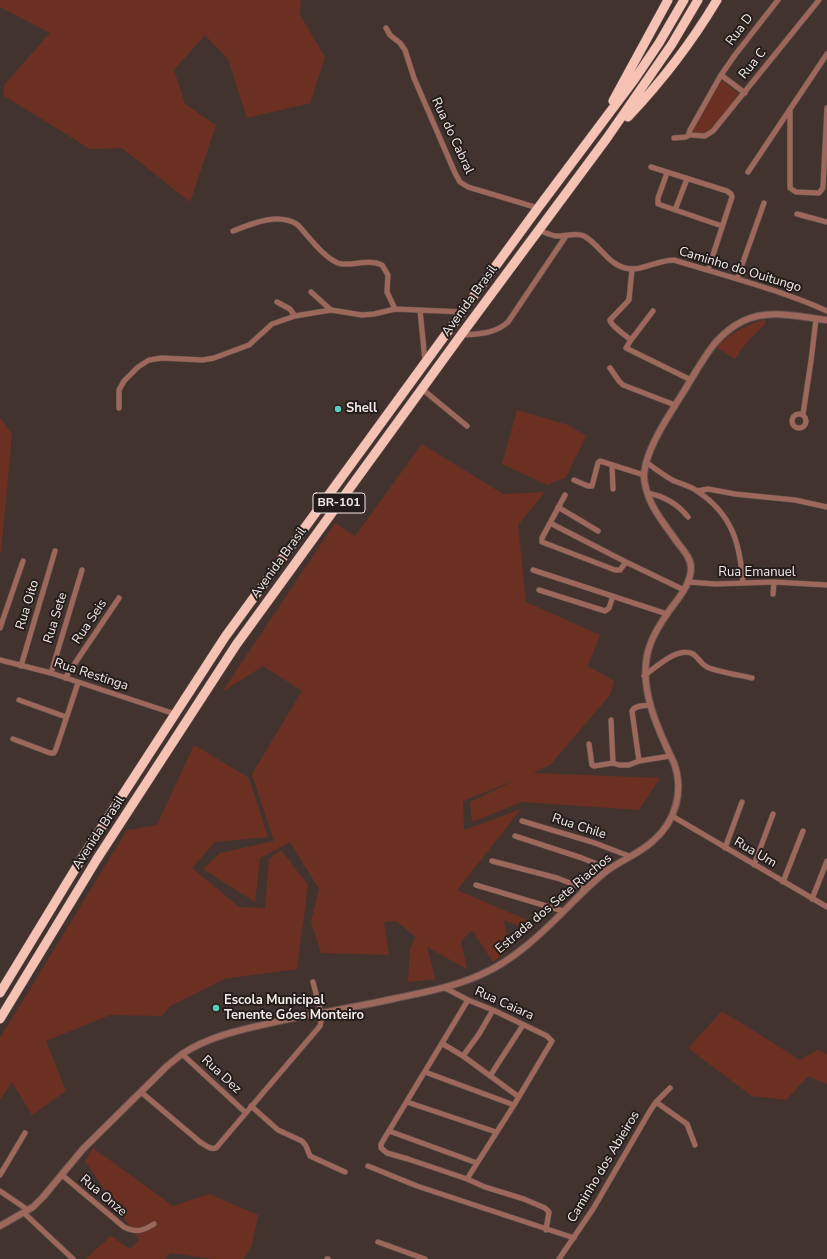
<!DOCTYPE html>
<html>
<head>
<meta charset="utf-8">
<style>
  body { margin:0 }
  canvas { display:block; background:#43332f }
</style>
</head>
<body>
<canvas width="827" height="1259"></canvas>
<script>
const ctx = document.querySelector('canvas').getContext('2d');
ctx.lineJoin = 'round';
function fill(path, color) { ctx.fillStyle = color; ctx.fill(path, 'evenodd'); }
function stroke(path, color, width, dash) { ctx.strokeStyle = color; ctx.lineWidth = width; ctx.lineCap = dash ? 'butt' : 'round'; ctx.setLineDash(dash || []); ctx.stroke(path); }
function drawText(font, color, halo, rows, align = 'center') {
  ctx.font = font + ' "Nunito Sans",sans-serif'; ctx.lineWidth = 4; ctx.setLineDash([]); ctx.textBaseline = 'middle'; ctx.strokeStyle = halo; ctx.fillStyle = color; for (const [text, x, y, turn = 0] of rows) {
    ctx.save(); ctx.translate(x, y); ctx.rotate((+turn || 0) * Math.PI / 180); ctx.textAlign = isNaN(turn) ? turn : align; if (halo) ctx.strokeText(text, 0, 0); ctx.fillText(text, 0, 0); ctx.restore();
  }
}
const green = new Path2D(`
  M0,0H301L300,15L325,57L310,103L247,118L228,59L205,35L174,70L185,104L216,125L190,202L122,148L90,149L3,95L5,84L50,33L0,7Z
  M722,80L738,93L739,96L711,130L707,134H696L692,131L718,86Z
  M766,319L765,324L746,343L735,359L716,347C731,333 746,325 766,319Z
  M517,410L568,425L586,436L566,477L547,485L502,464Z
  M0,418L12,434L1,553H0Z
  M422,444L503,494L545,492L518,525L526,602L600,635L588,666L614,681L610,695L550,765L533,773L660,778L639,810L522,802L472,822L470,802L518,779L463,801L464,830L521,809L457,890L536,924L530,930L504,920L509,949L493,962L472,930L461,941L467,969L427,947L435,979L408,982L410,948L416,937L396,921L384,922L389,955L321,953L311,922L319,889L290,842L260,858L255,902L203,869L220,853L274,841L252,774L302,691L263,666L222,692L335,523L355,536Z
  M194,745L249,778L268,837L215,842L192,868L239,907L265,908L269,859L281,850L308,885L297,969L224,979L170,1006L162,1016L110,1015L46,1041L66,1091L32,1115L12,1082L0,1100V1038L127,830L157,825Z
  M722,1011L800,1060L817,1050L827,1054V1084L808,1076L786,1100L752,1096L688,1048Z
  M93,1148L173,1206L209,1194L258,1215L252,1245L244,1259H215L170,1253L165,1259H85L111,1236L130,1249L139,1240L85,1161Z`);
const minor = new Path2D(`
  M778,0L735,55L721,75L690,130L689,133L691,135L705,136L713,131L819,0
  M386,28L390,35L400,43L405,50L414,78L455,173L460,182L468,187L538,208
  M721,75L745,93
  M790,109V188L796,192L819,193L823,188L827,108
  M674,138L686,137L689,135
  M651,167L727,191L731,194L732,197L708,270
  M748,172L827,54
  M667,173L658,198V204L722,226
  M675,210L687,179
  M797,214L827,222
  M538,230C544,232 550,235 556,236C565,237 575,232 584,236C599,244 608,264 625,268C642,272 657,260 674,260C725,276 778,289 827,311
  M233,231C253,223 279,212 298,225C308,236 327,262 342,264C355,265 370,259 382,265L388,275L387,292L395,309
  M737,279L764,203
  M311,292L331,310
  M277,302L290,309L295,316
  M420,310L425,361
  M653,311L631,340L626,348L691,380
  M461,335C478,334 495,334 508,322L566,236
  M631,340C625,335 611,326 610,320L629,300L632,269
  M610,368L619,381L623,385L675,405
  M422,389L467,426
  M119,408V390L124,381L138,367L149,360L162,358L203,360L214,358L249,345L272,324L295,316L331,310L362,315L374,314L395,309L463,312
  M792 421a7 7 0 1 1 14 0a7 7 0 1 1-14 0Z
  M803,414L811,361L816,319
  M646,462C655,469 665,476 674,481C682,484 690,486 697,491C732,514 740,543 743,583
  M612,465L613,489
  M574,480L588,486H592L598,463L600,461L644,475
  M697,491L708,489L735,494L795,500L827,507
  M647,493C664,496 677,503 688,517
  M565,495L542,538V542L615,570H620L626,562
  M558,507L598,531
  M550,523L626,562L684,590
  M533,570L667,614
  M688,582L716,584L774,582L827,585
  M539,590L605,611L609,608L613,596
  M773,594L774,582
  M0,628L23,561
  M0,660L51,673L175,714
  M21,666L55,551
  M51,673L82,570
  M644,676C656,667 678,646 693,654C698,657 701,664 707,667C718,672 739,675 752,678
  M65,678L119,598
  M19,700L66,717
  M611,720L613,763
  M13,739L50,753H54L56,749L78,683
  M589,744L592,765L594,766L613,763L619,765H629L639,761L670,756
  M639,761L632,711C635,705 644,706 650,705
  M672,816L827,907
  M522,821L592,842L629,856
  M515,836L582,858L609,869
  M725,848L742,802
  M492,861L557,878L585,889
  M754,865L773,814
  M783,882L803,831
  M476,885L563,911
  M812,899L827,861
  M445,988L468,1000L493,1010L547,1036L552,1041L514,1105L467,1179
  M468,1000L381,1144V1148L387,1153L408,1159L467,1179L485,1187L524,1199L545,1208L549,1212L546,1230
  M443,1044L463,1056L519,1097
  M182,1054L245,1112
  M463,1056L479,1034L493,1010
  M425,1072L514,1105
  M490,1076L523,1025
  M141,1092L200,1142C205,1145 210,1150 216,1148L320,1026L322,1017L313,982
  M407,1102L496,1132
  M656,1102L687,1124L695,1145
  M251,1106L278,1130L302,1141L306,1146L310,1156L345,1172
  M389,1131L477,1163
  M368,1166L417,1186L574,1238
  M0,1175L25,1133
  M62,1175L124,1227C136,1233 143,1231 154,1224
  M0,1191L28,1210
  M24,1213L73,1259
  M378,1242L425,1259
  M327,1259H328
  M559,1259L593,1209L650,1111L656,1102L670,1088`);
const tertiary = new Path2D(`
  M0,1226L33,1207L43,1197L83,1149L167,1066C172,1062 177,1058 182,1054C209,1036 244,1029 275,1022C316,1013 357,1007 397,998C426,992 453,987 480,975C513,961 541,934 566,909C579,896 592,882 608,870C622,860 640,853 653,841C676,821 684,791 674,763C657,728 636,683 650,645C654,633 662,621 669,611C678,599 691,584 691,568C691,557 681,548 675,539C663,522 649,506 645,484C643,477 644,471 646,463C653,438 670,414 684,391C694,375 703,358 715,343C723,334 733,326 743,321C769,308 800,317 827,320`);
const motorway = new Path2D(`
  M613,101L668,0
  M628,117C662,81 692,42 717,0
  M0,993L85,853L225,637L538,208L634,80L659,43L684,0
  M0,1019L97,859L236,645L461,335L607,138L672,44L698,0`);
const markers = [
  [338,409,4,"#58cec0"],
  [216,1008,4,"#58cec0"]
];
const shields = [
  [339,503,52]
];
const shieldNames = [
  ["BR-101",339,503]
];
const streetNames = [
  ["Rua D",740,30,-53],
  ["Rua C",753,64,-51],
  ["Rua do Cabral",452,136,65],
  ["Caminho do Ouitungo",740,270,17],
  ["Avenida Brasil",470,301,-54],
  ["Avenida Brasil",279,563,-54],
  ["Rua Emanuel",757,573],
  ["Rua Oito",28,605,-73],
  ["Rua Sete",56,618,-73],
  ["Rua Seis",90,622,-56],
  ["Rua Restinga",91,675,18],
  ["Rua Chile",579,827,18],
  ["Avenida Brasil",99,833,-57],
  ["Rua Um",755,853,30],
  ["Estrada dos Sete Riachos",554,904,-40],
  ["Rua Caiara",504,1004,24],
  ["Rua Dez",221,1075,43],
  ["Caminho dos Abieiros",604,1167,-59],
  ["Rua Onze",103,1196,40]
];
const poiNames = [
  ["Shell",346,409],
  ["Escola Municipal",224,1001],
  ["Tenente Góes Monteiro",224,1016]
];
fill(green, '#6b3021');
stroke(minor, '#5f504c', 6);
stroke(tertiary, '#5f504c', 8);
stroke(motorway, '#5f504c', 10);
stroke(minor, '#9d685b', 5);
stroke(tertiary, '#9d685b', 6);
stroke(motorway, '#f6c2b4', 9);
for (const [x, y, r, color] of markers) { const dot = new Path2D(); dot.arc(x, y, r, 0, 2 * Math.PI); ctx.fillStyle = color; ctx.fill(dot); stroke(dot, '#241d1b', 1.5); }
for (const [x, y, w] of shields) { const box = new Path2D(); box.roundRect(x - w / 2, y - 10, w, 20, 3); ctx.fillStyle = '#241d1b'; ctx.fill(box); stroke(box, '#f4eae7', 1); }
drawText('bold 12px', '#f4eae7', null, shieldNames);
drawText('13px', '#f4eae7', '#241d1b', streetNames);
drawText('bold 13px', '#f4eae7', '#241d1b', poiNames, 'left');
</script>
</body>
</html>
